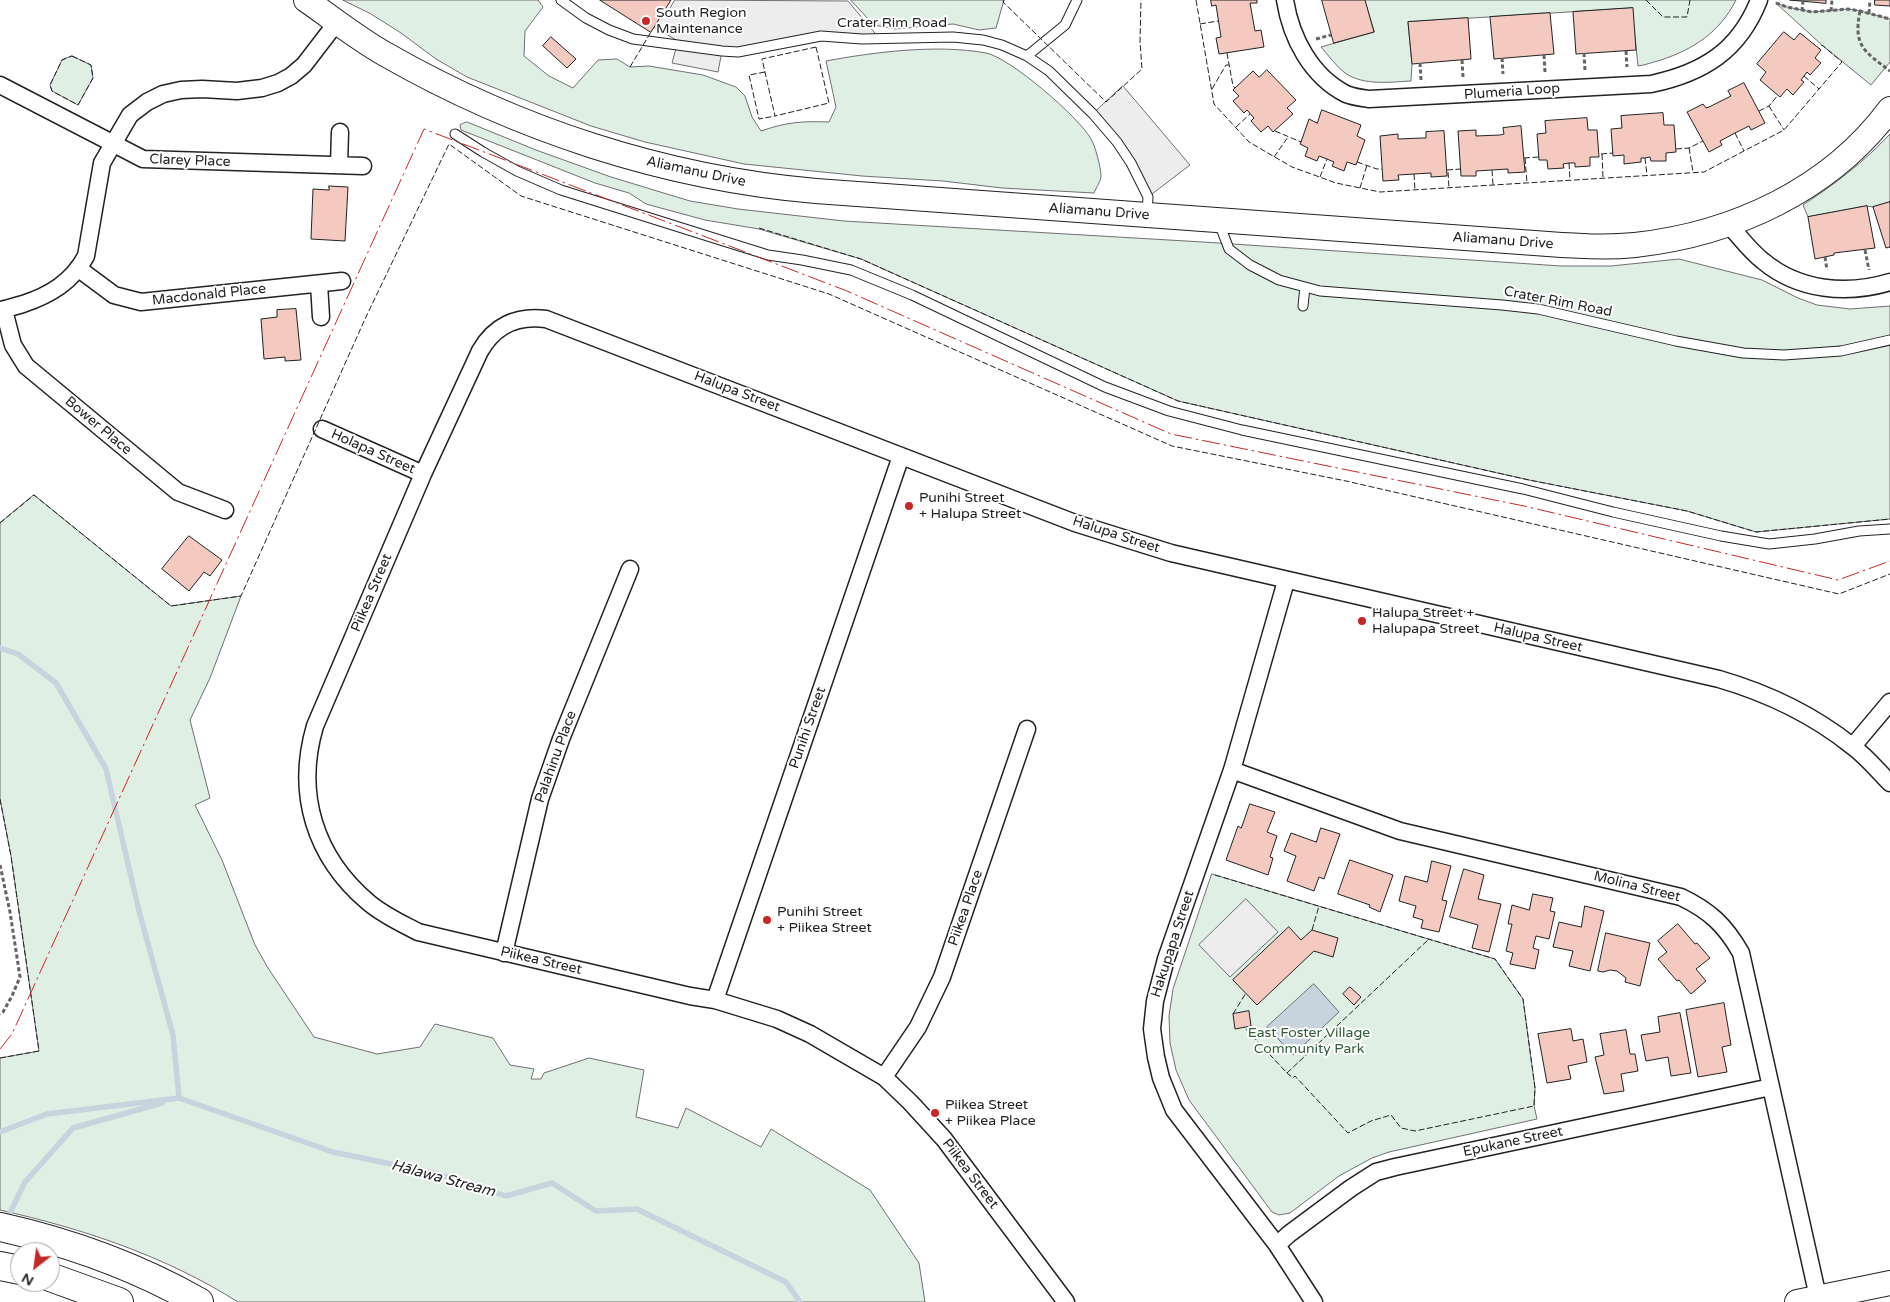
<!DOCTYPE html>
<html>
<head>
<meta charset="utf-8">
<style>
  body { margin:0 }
  #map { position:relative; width:1890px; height:1302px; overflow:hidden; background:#fff; font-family:"Varela Round",sans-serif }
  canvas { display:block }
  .north { position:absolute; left:10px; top:1242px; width:50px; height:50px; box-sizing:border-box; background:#fff; border:1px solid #a7a7a7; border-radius:50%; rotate:210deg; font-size:14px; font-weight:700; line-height:20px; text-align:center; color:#222 }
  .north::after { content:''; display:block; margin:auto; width:18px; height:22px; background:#c62828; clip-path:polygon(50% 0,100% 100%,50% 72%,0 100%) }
</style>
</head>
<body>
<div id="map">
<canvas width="1890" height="1302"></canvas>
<div class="north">N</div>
</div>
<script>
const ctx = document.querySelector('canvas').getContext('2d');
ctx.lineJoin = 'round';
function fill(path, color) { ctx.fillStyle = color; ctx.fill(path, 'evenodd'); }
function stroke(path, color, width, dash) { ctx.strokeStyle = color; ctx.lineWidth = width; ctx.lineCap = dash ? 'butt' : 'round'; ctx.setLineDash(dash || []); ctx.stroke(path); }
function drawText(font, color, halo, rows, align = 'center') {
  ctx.font = font + ' "Varela Round",sans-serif'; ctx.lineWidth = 4; ctx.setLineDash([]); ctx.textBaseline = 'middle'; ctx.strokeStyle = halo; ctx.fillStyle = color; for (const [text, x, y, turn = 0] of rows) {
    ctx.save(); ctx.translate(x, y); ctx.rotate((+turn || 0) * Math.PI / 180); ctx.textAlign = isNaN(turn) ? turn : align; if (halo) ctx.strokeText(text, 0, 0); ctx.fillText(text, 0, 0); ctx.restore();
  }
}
const green = new Path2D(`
  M343,0H538L543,7L525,31L524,56L549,76L573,88L598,60L617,59L630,67L649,66L703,75L736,87L745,96L752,117L761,131C787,122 802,121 829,122L836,107L826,61C874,52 938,44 986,53C1009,57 1079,117 1091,139C1095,145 1101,168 1101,176C1101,181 1096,188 1094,193L1002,188L943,181L862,176L744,164L645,142L591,126L467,77L436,59L401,33L371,14Z
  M851,0H1004L996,28L979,30L953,24L895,29L874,25Z
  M1365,0H1736C1720,32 1694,49 1661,60C1653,62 1646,65 1638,66L1632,8L1408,22L1412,64L1411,81C1390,82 1364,86 1345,73C1336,66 1329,56 1321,47L1374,32Z
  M1776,3L1787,7L1812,12L1848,9L1860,11L1890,19V62L1871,85L1822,45Z
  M72,56L91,65L93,78L78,105L52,91L50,85L62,60Z
  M467,122L536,150L611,177L690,201L738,209L844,221L1203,242L1561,266H1611L1679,259L1762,280L1798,298L1817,305L1850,309L1890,306V519L1756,532L1687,511L1529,480L1178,401L861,259L759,229L705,220L646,204L629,193L595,183L461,130L460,125Z
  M1890,134V202L1873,207L1867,206L1808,217L1803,205C1835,184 1864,162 1890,134Z
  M34,495L171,606L241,596L210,678L190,720L210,798L195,805L222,860L255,945L268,968L314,1037L377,1054L420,1047L435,1024L493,1038L510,1065L534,1069L531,1079H541L544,1073L589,1058L644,1070L636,1117L678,1128L686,1108L761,1147L771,1129L870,1190L919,1263L925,1302H238C165,1256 84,1229 0,1210V1058L39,1051L11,856L0,799V523Z
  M1212,874L1495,959L1523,999L1535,1088L1534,1106L1537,1119L1389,1152L1372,1158L1339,1176L1290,1213L1279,1215L1272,1212L1189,1100L1176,1070L1170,1043L1169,1016L1173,989Z`);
const parking = new Path2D(`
  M675,0L848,1L880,39L821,36L722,51L718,72L672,63L678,41L654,27L662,14L665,16Z
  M1123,86L1190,165L1148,197L1131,163L1093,114Z
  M1246,899L1278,932L1230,977L1199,945Z`);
const water = new Path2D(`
  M1314,984L1339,1012L1293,1055L1267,1027Z`);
const stream = new Path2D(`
  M0,648L18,654L56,683L106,769L139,911L173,1035L179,1098
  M0,1132L47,1114L179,1098L333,1152L435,1173L506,1196L552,1183L596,1211L637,1209L786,1282L800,1302
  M6,1221L25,1182L73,1128L162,1103`);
const building = new Path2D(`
  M600,0H671L651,32Z
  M1211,0H1257V3H1250L1255,31L1261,30L1264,47L1219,54L1216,38L1221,37L1216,5L1212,6Z
  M1322,0H1365L1374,32L1334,43Z
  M1790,0H1826V3Z
  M1875,0H1890V6L1875,5Z
  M1633,8L1636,50L1576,54L1573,12Z
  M1550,13L1554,54L1494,59L1490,17Z
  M1468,18L1471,59L1412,64L1408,22Z
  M1784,32L1794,40L1800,33L1821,50L1815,58L1821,63L1810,75L1807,72L1801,80L1804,82L1793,95L1787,89L1780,97L1760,80L1766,72L1757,64Z
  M551,37L576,59L567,68L543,46Z
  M1267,70L1296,100L1287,108L1293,114L1273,132L1268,126L1261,132L1251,121L1254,118L1247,110L1244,113L1233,101L1239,96L1233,90L1235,88L1253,71L1259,77Z
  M1744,83L1765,123L1751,130L1749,126L1735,133L1720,141L1722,145L1709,152L1687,112L1703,104L1706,108L1709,107L1731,96L1728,91Z
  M1322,110L1361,125L1357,136L1365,140L1356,165L1347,162L1344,171L1332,166L1334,162L1327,159L1319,156L1317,161L1305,156L1308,148L1300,144L1301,142L1309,119L1317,123Z
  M1663,113L1664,125H1674L1676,152L1666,153V161H1651L1650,157L1645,158H1641V162L1624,164V155L1613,156L1611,129L1622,128L1621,116Z
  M1587,118L1588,130H1597L1599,157H1590V166L1575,167V163H1569L1563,164L1564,168L1548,169L1547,160H1539L1537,134L1546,133L1545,121Z
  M1521,126L1525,172L1508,173V169L1476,171V176H1461L1458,131L1476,130V136L1500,135L1504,134L1503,128Z
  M1444,131L1447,176L1431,177V173L1414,174L1398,175L1399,180L1383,181L1380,136L1398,134V139L1422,138H1426V132Z
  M329,186L348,187L345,241L311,239L313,189L329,190Z
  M1890,202V247L1886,248L1873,207Z
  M1867,206L1875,248L1834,253V255L1815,259L1808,217Z
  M296,309L301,360L285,361V357L264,359L261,319L277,317V310Z
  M189,536L222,560L210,576L204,572L189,591L162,569Z
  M1250,804L1275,812L1267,832L1277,836L1270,857L1273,858L1268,875L1226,860L1238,826L1241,828Z
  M1321,828L1340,834L1324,879L1319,877L1314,891L1287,881L1296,856L1284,851L1291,833L1316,842Z
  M1350,860L1393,875L1380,912L1369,907L1370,905L1338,894Z
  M1432,861L1451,866L1442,900L1447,901L1439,932L1421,928L1423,920L1413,917L1416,906L1399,901L1405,876L1427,882Z
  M1464,869L1484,875L1478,899L1501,904L1489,952L1472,948L1478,925L1450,917Z
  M1533,894L1553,898L1550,911L1555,912L1549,939L1536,936L1533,948L1539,950L1535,969L1510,964L1513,953L1506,951L1512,924H1508L1512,905L1529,910Z
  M1585,906L1604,911L1590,971L1569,966L1573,951L1553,947L1559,922L1581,927Z
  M1678,924L1695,944L1697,943L1710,958L1696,969L1706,981L1691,994L1679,980L1677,981L1658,959L1667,952L1658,941Z
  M1289,927L1301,940L1312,930L1338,938L1333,957L1314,951L1257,1005L1233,980Z
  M1606,933L1650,943L1640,986L1625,982L1626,978L1617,971L1610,970L1603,972L1598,971Z
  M1350,987L1361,997L1354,1005L1343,994Z
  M1724,1003L1731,1045L1722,1047L1727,1072L1698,1077L1686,1010Z
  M1249,1011L1251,1026L1235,1029L1233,1014Z
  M1680,1013L1691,1073L1671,1076L1668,1057L1646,1061L1641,1035L1660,1032L1658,1017Z
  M1571,1029L1573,1041L1583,1039L1587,1062L1568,1066L1571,1079L1547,1083L1538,1034Z
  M1626,1030L1630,1054H1635L1638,1071L1621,1074L1624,1091L1604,1094L1595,1057L1604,1055L1600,1034Z`);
const path = new Path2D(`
  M1776,3L1787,7L1812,12L1848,9L1860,11L1890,19
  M1802,11L1803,1
  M1831,11L1832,0
  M1860,11C1853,46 1864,51 1890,71
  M1869,13L1870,0
  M1316,39L1331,35
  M1626,51L1627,67
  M1584,53L1585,70
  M1544,55L1545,72
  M1502,58L1503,74
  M1462,60L1463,77
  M1420,63L1421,80
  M1865,250L1869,270
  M1825,257L1827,270
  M0,865L10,912L20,977L12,996L3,1012L0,1014`);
const lane = new Path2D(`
  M561,0L586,18L609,30L633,39L722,51L738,52L821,36L862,39L953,37L983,40L1002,45L1027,56L1049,71L1093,114L1117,142L1131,163L1148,197L1147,213
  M1027,56L1065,25L1077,0
  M455,134L483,152L517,171L561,190L768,255L802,260L851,270L912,295L1105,387L1169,411L1242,430L1523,489L1613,512L1721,536L1769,544L1815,539L1859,531L1890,529
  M1219,223L1229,249L1250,265L1279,280L1320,291L1502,305L1538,309L1676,341L1743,353L1784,355L1841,351L1890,340
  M1303,306L1305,287`);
const street = new Path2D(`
  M1285,0C1291,38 1311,76 1346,94C1353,97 1362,98 1369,99L1651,84C1703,73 1739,51 1759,0
  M0,85L143,159L363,166
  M339,165L340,132
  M1729,225C1740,237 1750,251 1763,261C1799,291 1847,295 1890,282
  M79,269L114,295L141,302L342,281
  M319,284L321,317
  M0,310C8,309 15,306 23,304C50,295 72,282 86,256L102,163L130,115L147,102L163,94L181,90L202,89L237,91L262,88L278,83L291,76L304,65L337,22
  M4,310L13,345L26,366L178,492L225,510
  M322,429L423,474
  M1286,581L1232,770L1166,959L1155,1001L1152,1029L1156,1057L1161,1078L1174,1110L1277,1245L1314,1302
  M1853,746L1890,702
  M1232,770L1400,831L1681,897C1710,911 1725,925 1741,953L1818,1297
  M504,953L540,799L561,739L630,569
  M715,1000L901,456
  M884,1077L918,1027L942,977L1027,729
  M1277,1245L1289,1234L1351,1188L1376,1172L1395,1167L1771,1087
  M1066,1302L944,1139L911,1103L884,1077L810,1034L777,1019L715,1000L690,996L418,932C401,923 383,915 368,902C315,857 295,794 315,726L423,474L480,351C494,326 517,315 546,319L1075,523L1171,553L1719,679C1767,693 1812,714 1852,746C1866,756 1878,771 1890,783`);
const secondary = new Path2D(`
  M306,0C332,18 357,38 385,54C516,129 664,178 816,191L1548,244C1577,246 1606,248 1635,245C1734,234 1830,190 1890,109
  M1797,1302L1890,1283`);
const highway = new Path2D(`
  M0,1227C72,1243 135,1266 199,1302
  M0,1266L20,1270
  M50,1277L119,1302`);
const fence = new Path2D(`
  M1004,0L1003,2L1106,102L1142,69L1140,42L1141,0
  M1196,0L1214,104L1249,142L1292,167L1336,183L1380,192L1704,172L1784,130L1842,62L1822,45L1819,49
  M1646,0L1663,17H1687L1690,0
  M1200,24L1218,21
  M816,47L829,103L775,116L762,59Z
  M1227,53L1233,86L1235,88
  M72,56L91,65L93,78L78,105L52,91L50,85L62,60Z
  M630,67L651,32
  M765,72L749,75L759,119L775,116
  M1804,76L1819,89
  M1212,89L1226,65H1229
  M1769,106L1784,130
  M1759,111L1769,106L1778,95
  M1236,127L1250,114
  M1275,131L1301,142
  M1735,133L1744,151
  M1689,148L1693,172
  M1676,149L1689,148L1703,141
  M1601,154L1613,153
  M1602,154L1603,178
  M1274,157L1288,137
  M1524,158L1539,157
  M1525,158L1527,183
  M1645,158L1647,175
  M1357,162L1377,169H1382
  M1569,163L1570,180
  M1447,170L1461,169
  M1492,170L1493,185
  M1448,172L1449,188
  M1414,174L1415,190
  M1320,177L1327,159
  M1360,188L1367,165
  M759,228L861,259L1178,401L1529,480L1687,511L1756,532L1890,519
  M0,523L34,495L171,606L241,596L365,319L449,144L521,196L829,294L1172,446L1346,481L1839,594L1890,574
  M0,799L11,856L39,1051L0,1058
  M1215,875L1495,959L1523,999L1535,1088L1534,1106L1415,1131L1401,1128L1391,1115L1371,1121L1348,1133L1295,1076L1293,1078L1287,1073L1244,1027
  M1312,930L1319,906
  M1233,1014L1246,993
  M1287,1073L1429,939`);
const power = new Path2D(`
  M0,1049L12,1034L424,129L847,291L1171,434L1524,506L1838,580L1890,561`);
const markers = [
  [646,21,5,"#c62828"],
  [909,506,5,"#c62828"],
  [1362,621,5,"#c62828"],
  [767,920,5,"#c62828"],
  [935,1113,5,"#c62828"]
];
const poiNames = [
  ["South Region",656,13],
  ["Maintenance",656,29],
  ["Punihi Street",919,498],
  ["+ Halupa Street",919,514],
  ["Halupa Street +",1372,613],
  ["Halupapa Street",1372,629],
  ["Punihi Street",777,912],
  ["+ Piikea Street",777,928],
  ["Piikea Street",945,1105],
  ["+ Piikea Place",945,1121]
];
const streetNames = [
  ["Crater Rim Road",892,23],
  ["Plumeria Loop",1512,92,-4],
  ["Clarey Place",190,161,2],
  ["Aliamanu Drive",696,172,12],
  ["Aliamanu Drive",1099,212,4],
  ["Aliamanu Drive",1503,241,4],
  ["Macdonald Place",209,295,-6],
  ["Crater Rim Road",1558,302,11],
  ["Halupa Street",737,392,21],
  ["Bower Place",98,426,40],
  ["Holapa Street",373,452,24],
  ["Halupa Street",1116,535,18],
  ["Piikea Street",372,593,-67],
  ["Halupa Street",1538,638,13],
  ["Punihi Street",808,728,-71],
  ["Palahinu Place",556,757,-70],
  ["Molina Street",1637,887,14],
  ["Piikea Place",966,908,-71],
  ["Hakupapa Street",1173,944,-72],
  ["Piikea Street",541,961,13],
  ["Epukane Street",1513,1142,-12],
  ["Piikea Street",970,1174,53]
];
const parkNames = [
  ["East Foster Village",1309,1033],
  ["Community Park",1309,1049]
];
const waterNames = [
  ["Hālawa Stream",443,1179,15]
];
fill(green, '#e0efe3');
stroke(green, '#6f6f6f', 1);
fill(parking, '#ededed');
stroke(parking, '#6f6f6f', 1);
fill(water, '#c7d3dd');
stroke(water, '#6f6f6f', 1);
stroke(stream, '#c7d3dd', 5.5);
fill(building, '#f3c9c0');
stroke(building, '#222', 1);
stroke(lane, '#222', 11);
stroke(street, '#222', 19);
stroke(secondary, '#222', 26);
stroke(highway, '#222', 30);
stroke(path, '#646464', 3, [4, 2.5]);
stroke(lane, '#fff', 9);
stroke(street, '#fff', 16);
stroke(secondary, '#fff', 24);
stroke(highway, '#fff', 28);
stroke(fence, '#222', 1, [6, 2.5]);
stroke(power, '#c62828', 1, [18, 4, 2.5, 4]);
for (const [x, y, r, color] of markers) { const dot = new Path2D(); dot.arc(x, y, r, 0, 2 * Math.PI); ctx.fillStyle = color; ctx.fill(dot); stroke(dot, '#fff', 2); }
drawText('14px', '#222', '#fff', poiNames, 'left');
drawText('14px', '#222', '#fff', streetNames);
drawText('14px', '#2f5e38', '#fff', parkNames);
drawText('italic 15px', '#222', '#fff', waterNames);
</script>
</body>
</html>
